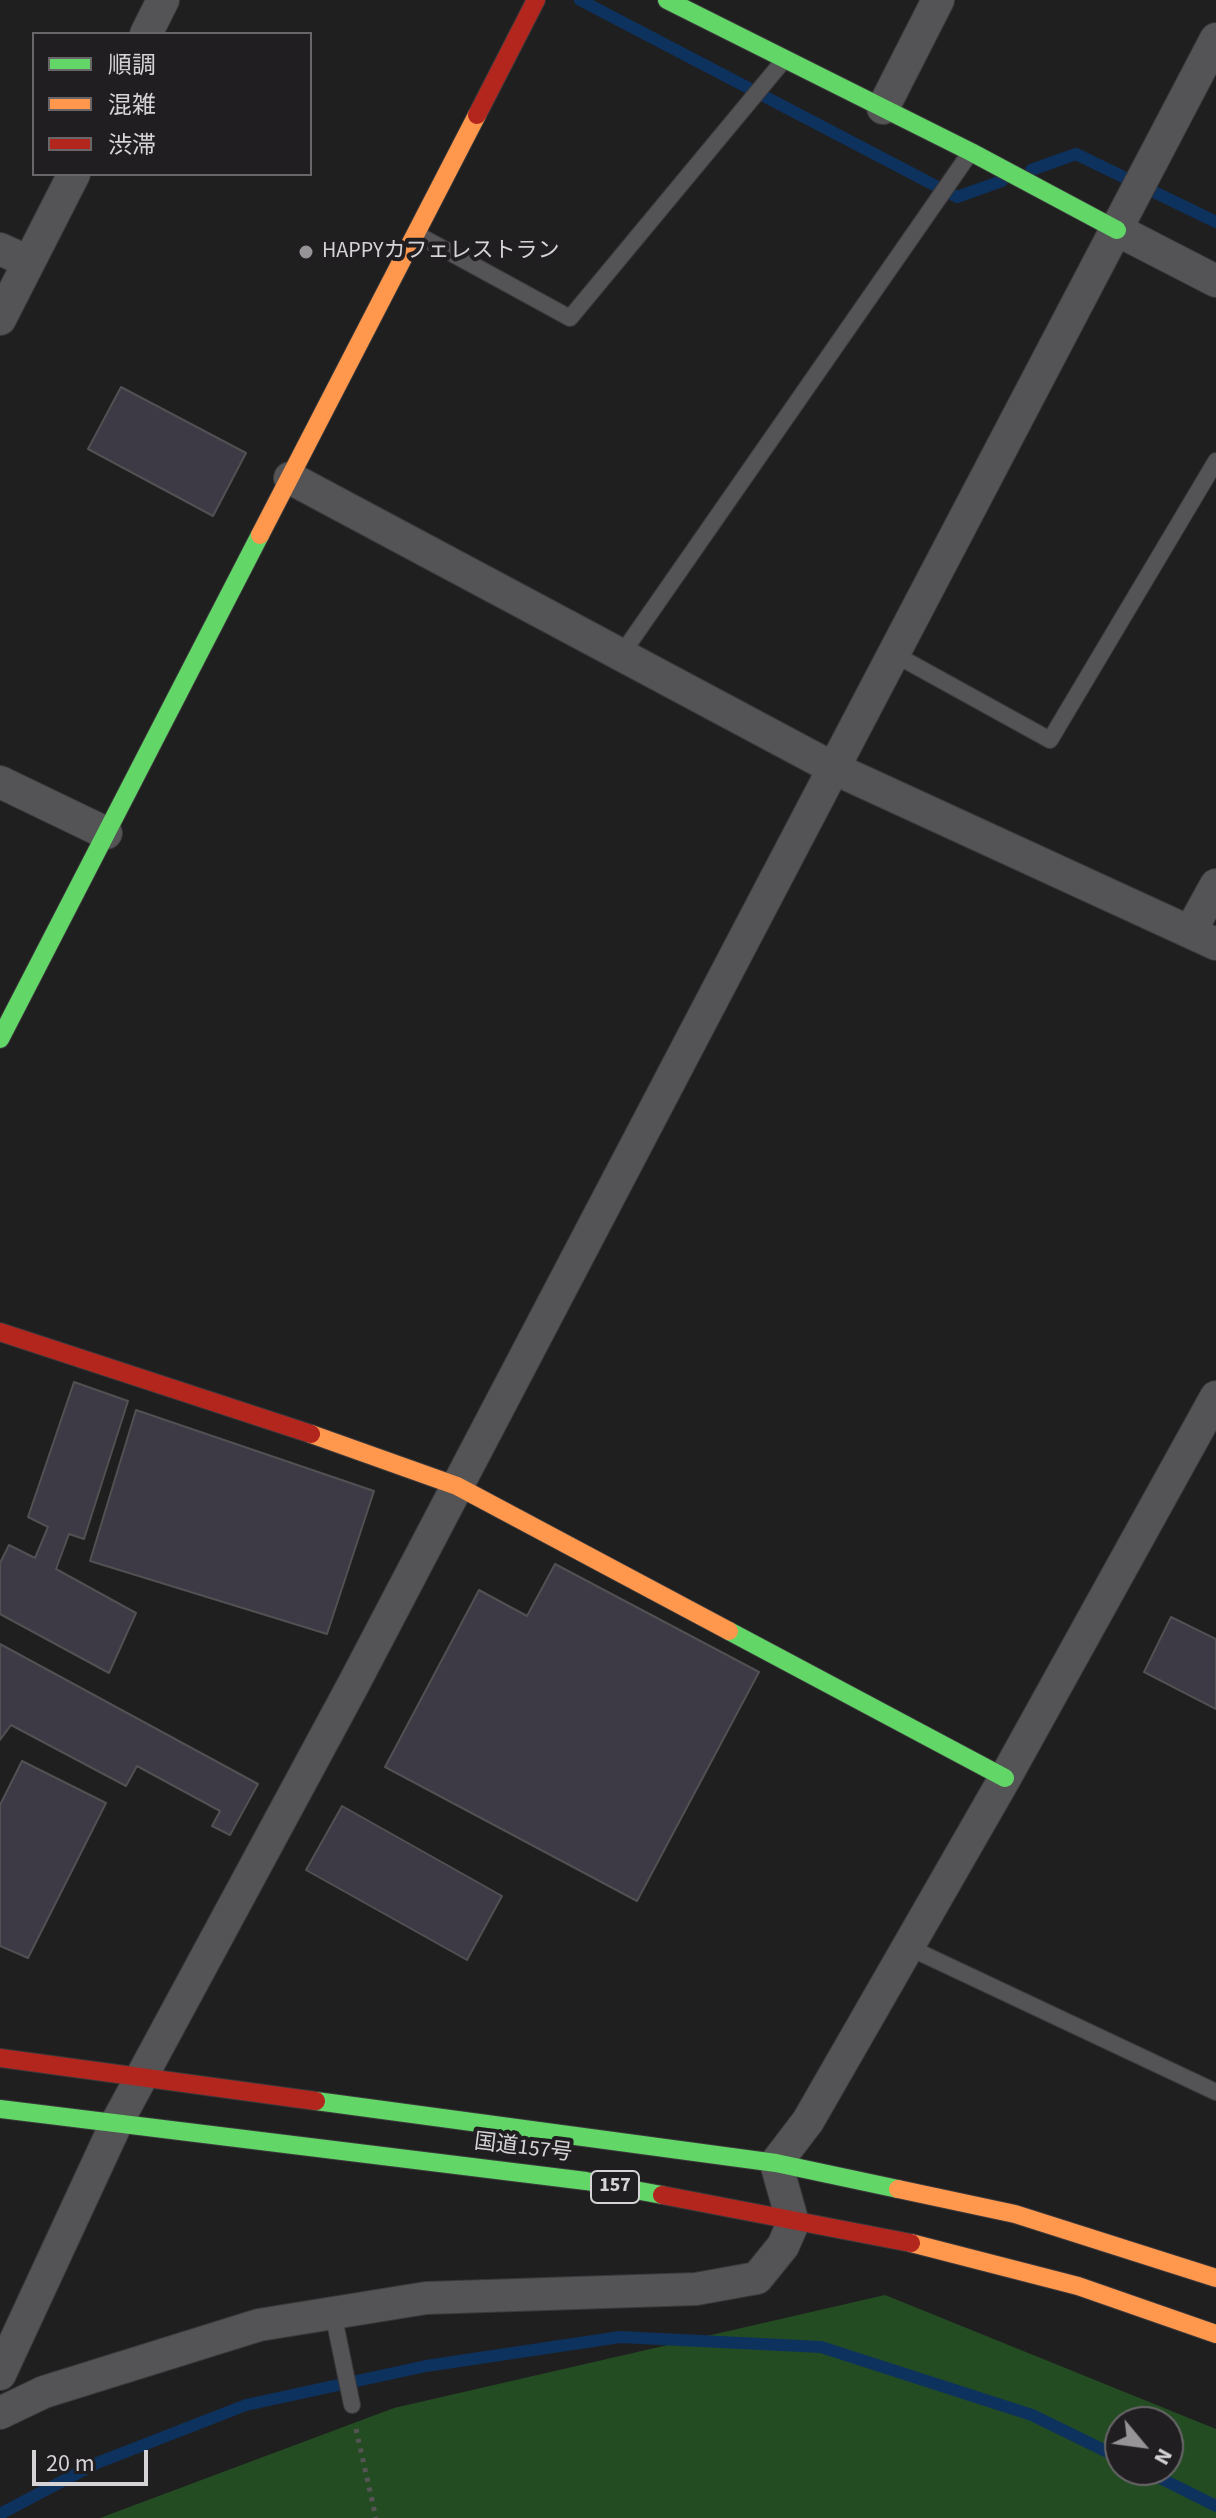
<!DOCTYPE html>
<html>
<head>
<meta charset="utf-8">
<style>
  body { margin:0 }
  #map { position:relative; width:1216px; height:2518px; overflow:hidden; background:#201f20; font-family:"Source Sans 3","Noto Sans JP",sans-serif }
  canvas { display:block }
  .legend { position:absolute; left:32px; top:32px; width:280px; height:144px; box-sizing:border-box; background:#201e21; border:2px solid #686669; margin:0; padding:10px 14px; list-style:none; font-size:24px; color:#d5d3d6 }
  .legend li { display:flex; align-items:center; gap:16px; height:40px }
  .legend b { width:40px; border:2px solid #686669 }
  .north { position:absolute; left:1104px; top:2406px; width:80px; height:80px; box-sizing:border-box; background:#201e21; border:2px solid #686669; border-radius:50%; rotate:119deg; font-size:22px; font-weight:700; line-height:32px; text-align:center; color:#d5d3d6 }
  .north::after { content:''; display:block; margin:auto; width:28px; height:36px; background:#969496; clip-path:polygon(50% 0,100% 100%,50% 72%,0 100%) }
  .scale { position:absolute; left:32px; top:2450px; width:116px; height:36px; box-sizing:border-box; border:4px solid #d5d3d6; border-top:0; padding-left:10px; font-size:24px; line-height:28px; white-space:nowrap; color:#d5d3d6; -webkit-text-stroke:6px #201e21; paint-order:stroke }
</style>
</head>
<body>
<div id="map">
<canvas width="1216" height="2518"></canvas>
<ul class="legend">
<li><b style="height:10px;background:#63d668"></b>順調</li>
<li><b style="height:10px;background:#ff974d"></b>混雑</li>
<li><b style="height:10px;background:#b3261e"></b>渋滞</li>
</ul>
<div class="north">N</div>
<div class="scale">20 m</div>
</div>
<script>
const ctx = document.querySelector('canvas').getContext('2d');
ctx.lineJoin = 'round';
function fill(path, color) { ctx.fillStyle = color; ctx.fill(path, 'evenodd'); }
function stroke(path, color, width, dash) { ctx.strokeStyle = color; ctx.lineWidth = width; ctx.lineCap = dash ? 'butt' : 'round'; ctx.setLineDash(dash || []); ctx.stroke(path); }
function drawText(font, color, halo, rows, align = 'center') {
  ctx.font = font + ' "Source Sans 3","Noto Sans JP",sans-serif'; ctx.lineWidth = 8; ctx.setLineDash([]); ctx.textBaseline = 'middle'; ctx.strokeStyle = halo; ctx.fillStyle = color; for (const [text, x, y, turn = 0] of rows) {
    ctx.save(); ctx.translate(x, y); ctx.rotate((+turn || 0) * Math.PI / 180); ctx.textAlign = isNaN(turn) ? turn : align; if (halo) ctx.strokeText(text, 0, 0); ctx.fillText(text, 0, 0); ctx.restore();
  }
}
const green = new Path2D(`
  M885,2295L1216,2429V2518H100L394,2408ZM1120,2422H1168V2470H1120Z`);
const stream = new Path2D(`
  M580,0L957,197L1002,181
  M1031,170L1076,154L1216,222
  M1144,2470L1216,2506
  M0,2514L97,2463L246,2405L426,2366L620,2337L821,2347L1032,2415L1120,2458`);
const building = new Path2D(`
  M121,387L246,453L213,516L88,449Z
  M74,1382L128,1401L84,1539L69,1534L56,1569L136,1613L109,1673L0,1614V1563L9,1545L35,1558L48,1527L28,1517Z
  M136,1410L374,1491L327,1634L90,1561Z
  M555,1564L759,1672L637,1901L385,1767L479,1590L527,1616Z
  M1171,1617L1216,1639V1709L1144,1672Z
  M0,1644L258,1784L230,1835L212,1826L220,1811L137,1766L126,1786L11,1725L0,1740Z
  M22,1761L106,1803L28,1958L0,1946V1805Z
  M342,1806L502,1896L467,1960L306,1870Z`);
const path = new Path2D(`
  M356,2429L376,2518`);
const lane = new Path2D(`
  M418,235L570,318L784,60
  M894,654L1050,740L1216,461
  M621,655L970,153
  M906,1946L1216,2092
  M333,2313L352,2405`);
const street = new Path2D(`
  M146,34L163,0
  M883,108L938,0
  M1117,230L1216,281
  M0,249L29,262
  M0,319L74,174
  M290,478L833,768L1216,944
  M0,782L106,833
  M1190,932L1216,885
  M0,2374L116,2124L352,1687L1216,39
  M0,2413L44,2392L259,2325L426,2298L696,2289L757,2278L783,2246L793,2223L776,2163L808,2121L1005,1778L1216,1397`);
const fast = new Path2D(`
  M667,0L971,152L1117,230
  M0,1039L260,535
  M729,1631L1005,1778
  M316,2101L776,2163L898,2189
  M0,2109L586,2181L662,2195`);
const slow = new Path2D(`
  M260,535L477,115
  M311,1434L457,1486L729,1631
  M898,2189L1015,2214L1216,2278
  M911,2243L1078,2286L1216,2334`);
const jam = new Path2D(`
  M477,115L536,0
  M0,1332L311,1434
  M0,2058L316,2101
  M662,2195L911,2243`);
const markers = [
  [306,252,8,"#969496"]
];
const shields = [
  [615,2187,48]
];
const shieldNames = [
  ["157",615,2187]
];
const poiNames = [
  ["HAPPYカフェレストラン",322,252]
];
const streetNames = [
  ["国道157号",523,2149,7]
];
fill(green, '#244c23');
stroke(stream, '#0e325e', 12);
fill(building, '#3e3a45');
stroke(building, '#515052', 2);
stroke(lane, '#3b393b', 18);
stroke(street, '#3b393b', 34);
stroke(fast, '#3b393b', 20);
stroke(slow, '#3b393b', 20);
stroke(jam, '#3b393b', 20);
stroke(path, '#565556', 5, [4, 6]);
stroke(lane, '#545355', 16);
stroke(street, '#545355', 32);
stroke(fast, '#63d668', 18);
stroke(slow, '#ff974d', 18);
stroke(jam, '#b3261e', 18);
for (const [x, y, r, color] of markers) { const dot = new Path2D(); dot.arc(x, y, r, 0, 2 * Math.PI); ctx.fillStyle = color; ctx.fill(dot); stroke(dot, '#201e21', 3); }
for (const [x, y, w] of shields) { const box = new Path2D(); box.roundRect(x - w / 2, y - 16, w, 32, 6); ctx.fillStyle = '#201e21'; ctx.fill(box); stroke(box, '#d5d3d6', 2); }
drawText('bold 20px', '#d5d3d6', null, shieldNames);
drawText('22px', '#d5d3d6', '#201e21', poiNames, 'left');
drawText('22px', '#d5d3d6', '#201e21', streetNames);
</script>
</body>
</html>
